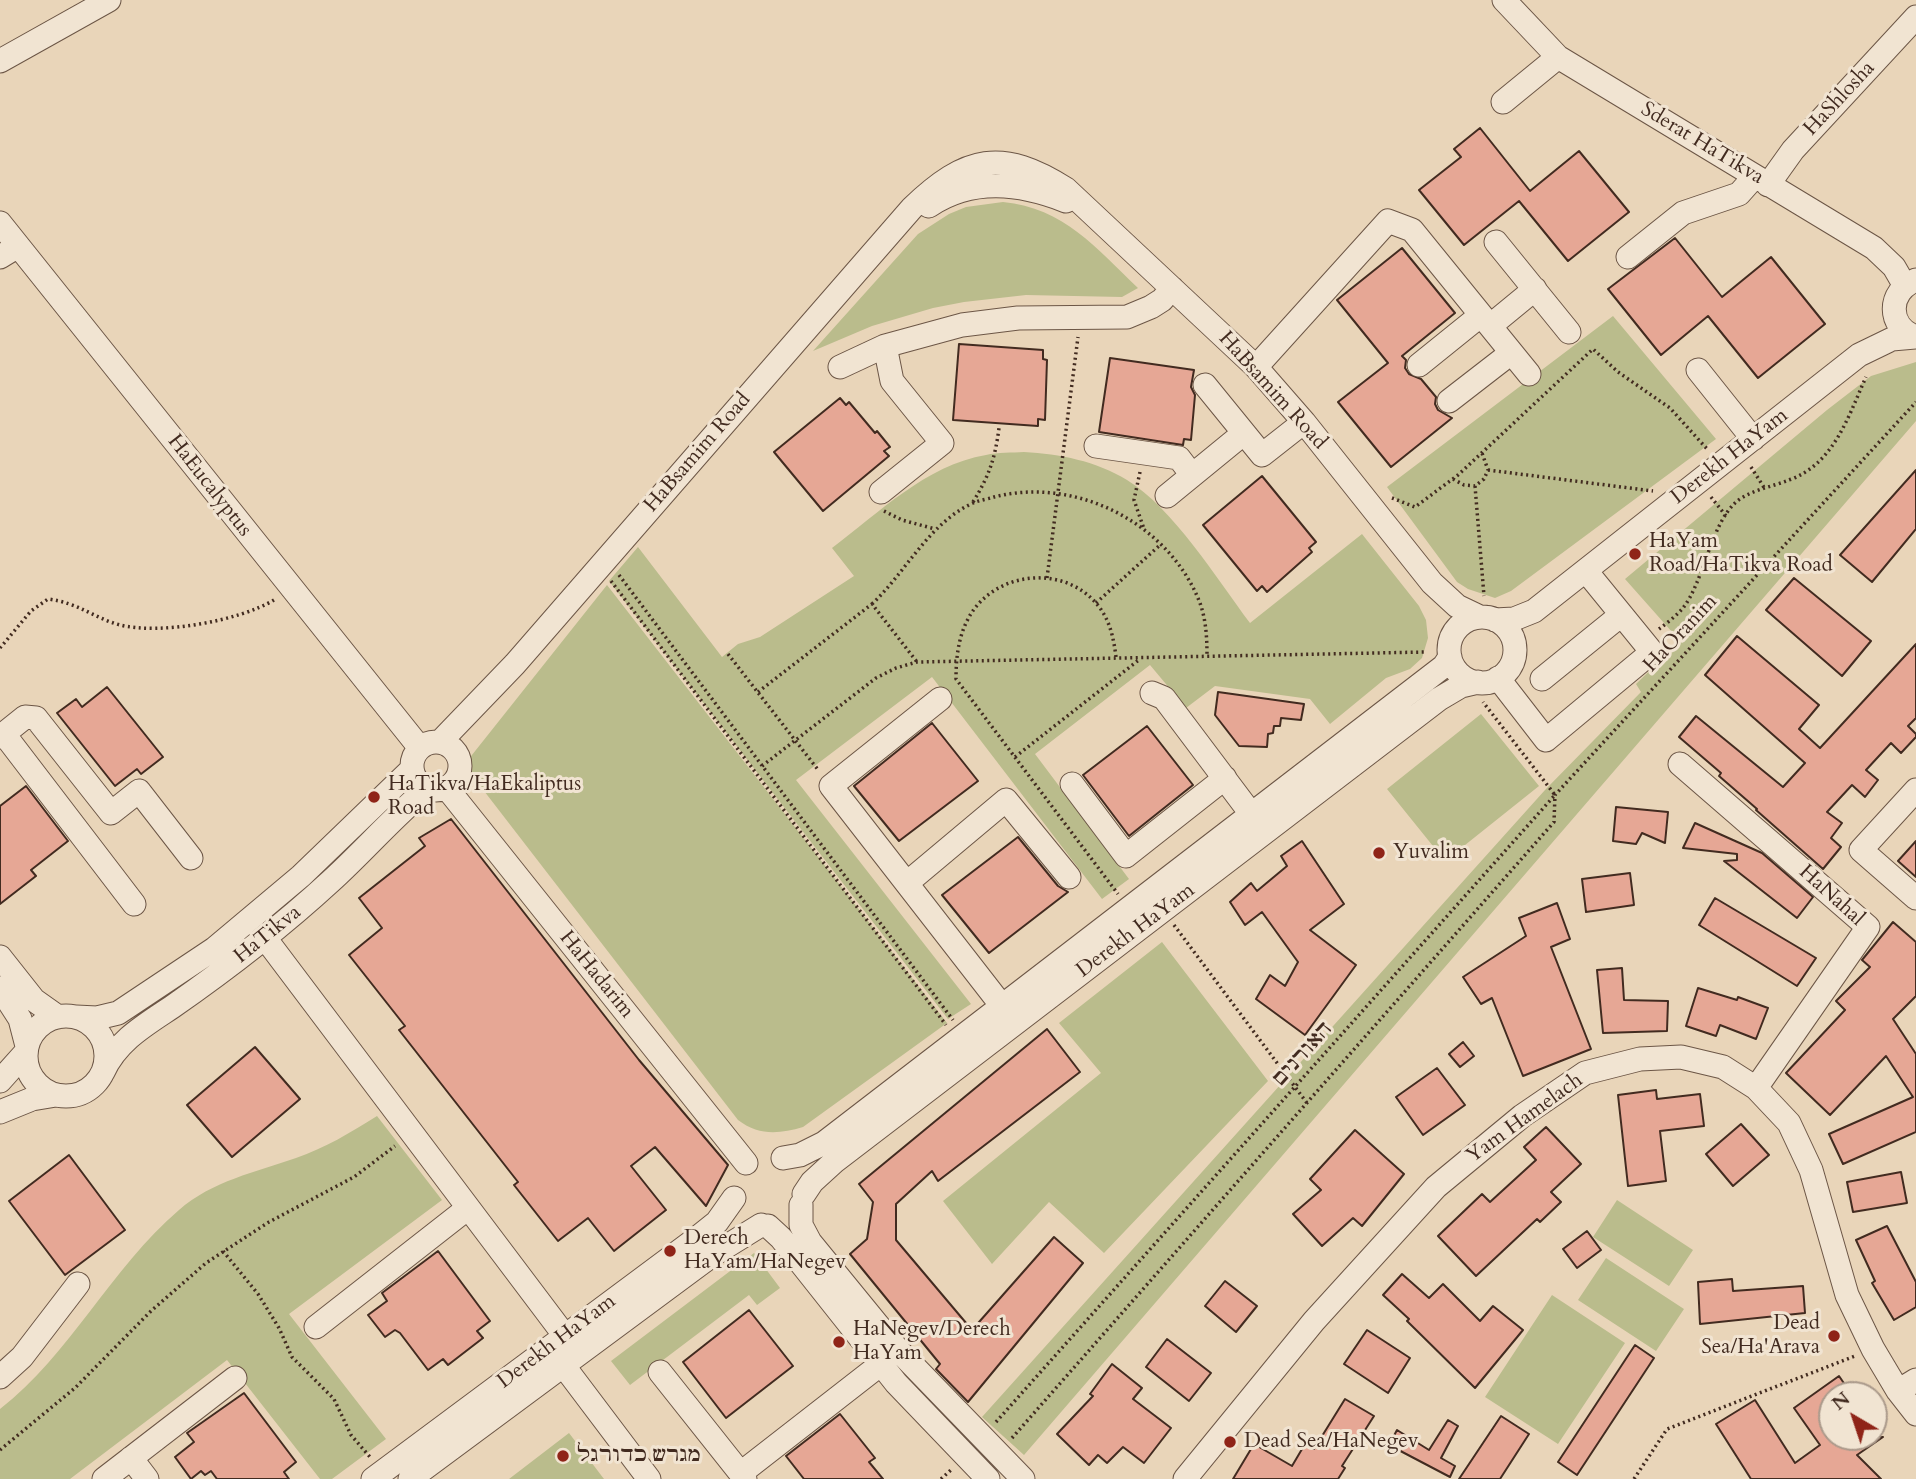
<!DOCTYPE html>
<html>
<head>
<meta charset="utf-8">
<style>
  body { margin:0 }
  #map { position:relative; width:1916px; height:1479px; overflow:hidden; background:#e9d5b9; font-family:Cardo,serif }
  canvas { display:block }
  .north { position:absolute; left:1818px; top:1381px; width:70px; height:70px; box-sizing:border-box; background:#f1e4d2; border:2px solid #ab9a8b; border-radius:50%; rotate:321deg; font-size:19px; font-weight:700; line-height:28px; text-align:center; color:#422b20 }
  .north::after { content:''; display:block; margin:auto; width:24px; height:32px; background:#8f2418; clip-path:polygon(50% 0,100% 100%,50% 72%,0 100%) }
</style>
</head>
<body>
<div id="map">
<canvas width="1916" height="1479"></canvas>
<div class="north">N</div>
</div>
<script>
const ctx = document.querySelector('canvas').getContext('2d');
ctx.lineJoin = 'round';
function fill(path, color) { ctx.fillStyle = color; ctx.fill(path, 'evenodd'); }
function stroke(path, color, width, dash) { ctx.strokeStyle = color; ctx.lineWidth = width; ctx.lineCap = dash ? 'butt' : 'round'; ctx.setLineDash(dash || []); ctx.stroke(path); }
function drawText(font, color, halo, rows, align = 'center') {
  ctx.font = font + ' Cardo,"Frank Ruhl Libre",serif'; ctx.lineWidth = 6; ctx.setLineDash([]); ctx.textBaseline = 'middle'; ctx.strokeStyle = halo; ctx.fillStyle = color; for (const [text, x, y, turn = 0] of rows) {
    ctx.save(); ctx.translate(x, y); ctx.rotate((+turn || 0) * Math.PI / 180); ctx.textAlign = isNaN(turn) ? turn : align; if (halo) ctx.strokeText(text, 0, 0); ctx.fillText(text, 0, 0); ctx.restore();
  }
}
const green = new Path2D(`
  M1003,202C1064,208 1096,248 1138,288L1122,297L1026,295L964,302L933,308L872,326L813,351L918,234L949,214L966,207Z
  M1613,316L1716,439L1511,591L1495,598L1468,589L1457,582L1387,487Z
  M1916,362V421L1024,1455L982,1417L1545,790L1641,692L1636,684L1680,641L1625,579L1827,410L1871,376Z
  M1024,452C1060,454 1096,461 1127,480C1173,508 1217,579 1250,623L1362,534L1419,606L1426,620L1428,638L1422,658L1410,669L1386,678L1330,724L1310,699L1215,686L1186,708L1150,665L1035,754L1129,879L1102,899L932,677L796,780L971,1004L948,1019L609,581L638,547L722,657L738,644L760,637L854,576L832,548C879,513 926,465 986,455C998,452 1012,453 1024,452Z
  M607,585L947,1023L803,1127C779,1134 759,1136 738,1120L464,765Z
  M1481,714L1539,786L1445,861L1387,789Z
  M1162,942L1268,1081L1104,1253L1049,1202L992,1264L943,1201L1101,1073L1059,1023Z
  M377,1116L442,1200L289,1314L386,1439L332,1479H320L227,1360L70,1479H0V1409C70,1355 111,1268 179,1210C212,1181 256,1172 296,1158C325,1148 350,1133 377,1116Z
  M1617,1200L1693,1250L1669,1286L1593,1237Z
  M754,1253L780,1288L757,1305L749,1295L630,1385L611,1361Z
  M1606,1258L1684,1309L1656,1351L1578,1300Z
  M1552,1295L1625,1343L1558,1444L1485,1397Z
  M569,1433L604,1479H509Z`);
const building = new Path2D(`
  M1480,128L1530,191L1579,151L1629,212L1568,261L1519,201L1464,245L1419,190L1461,157L1454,149Z
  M1675,238L1722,297L1771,257L1825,324L1758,378L1708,316L1661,355L1608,289Z
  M1402,248L1455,313L1402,356L1406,360L1405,368L1409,374L1421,379L1436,397L1435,404L1438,410L1452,418L1391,467L1338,402L1388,363L1337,300Z
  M959,344L1043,350V359L1047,360L1045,420L1038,419V426L953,420Z
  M1110,358L1194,370L1191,387L1195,395L1191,440L1184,439L1183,445L1099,432Z
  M840,398L846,405L849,402L875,433L877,431L890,447L884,451L889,456L823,511L774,452Z
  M1916,470V529L1872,582L1840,555Z
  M1262,476L1316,542L1309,548L1312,552L1267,592L1262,586L1257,591L1203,525Z
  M1794,578L1871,641L1842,676L1766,610Z
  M1737,636L1819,705L1799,729L1820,748L1916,644V718L1908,726L1916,734V737L1901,753L1891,743L1866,770L1878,780L1865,797L1852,785L1827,812L1842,823L1831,838L1841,847L1823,869L1756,810L1757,809L1719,776L1721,773L1679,737L1696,716L1783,787L1805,763L1705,675Z
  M107,687L163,757L141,774L137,769L115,786L57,713L76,699L82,707Z
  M1218,692L1304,704L1301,720L1281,718L1280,726H1274L1273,733L1268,734L1267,747L1239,746L1215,715Z
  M932,723L978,781L899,841L854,786Z
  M1147,726L1193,785L1129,836L1083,775Z
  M26,786L68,841L31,870L36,876L0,904V806Z
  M1616,807L1668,812L1665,843L1642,833L1636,844L1613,841Z
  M451,819L639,1060L728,1165L706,1206L655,1147L631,1166L666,1210L614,1251L588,1218L558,1241L514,1185L518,1182L399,1030L405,1026L349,955L382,928L359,898L425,846L419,838Z
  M1695,823L1762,853L1813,897L1797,918L1724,861L1737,860V854L1683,848Z
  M1018,837L1058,886L1068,892L989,953L942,895Z
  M1302,841L1344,904L1310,930L1356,965L1305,1035L1256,999L1270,975L1285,986L1298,962L1262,912L1245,925L1230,902L1251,883L1257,891L1287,866L1281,856Z
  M1916,841V877L1898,861Z
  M1630,873L1634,905L1586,912L1582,879Z
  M1715,898L1816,958L1797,986L1699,925Z
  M1557,903L1570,939L1551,947L1591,1049L1523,1076L1492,998L1481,1004L1463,977L1526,936L1519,918Z
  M1893,922L1916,942V996L1893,1019L1916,1054V1132L1843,1164L1829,1134L1913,1097L1886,1056L1830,1115L1786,1073L1845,1010L1836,1001L1870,967L1862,960Z
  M1622,968L1624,1000L1668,1001L1667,1031L1603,1033L1597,970Z
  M1698,988L1737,1000L1738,997L1768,1008L1756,1039L1720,1025L1716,1036L1686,1026Z
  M1047,1029L1080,1072L938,1181L932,1171L896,1204V1240L972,1330L1054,1237L1083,1263L968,1402L936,1369L940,1364L850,1254L867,1239L873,1202L859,1184Z
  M1463,1042L1474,1056L1460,1067L1449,1054Z
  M255,1047L300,1099L232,1157L187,1105Z
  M1437,1068L1465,1105L1423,1135L1396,1097Z
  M1656,1090L1657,1099L1700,1094L1704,1126L1660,1131L1666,1181L1628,1186L1618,1095Z
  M1741,1124L1769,1155L1733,1186L1706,1154Z
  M1546,1127L1581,1164L1551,1192L1561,1202L1540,1222L1537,1219L1476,1276L1438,1236L1482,1194L1490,1202L1536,1160L1524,1147Z
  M1355,1130L1404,1174L1362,1226L1353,1218L1322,1246L1293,1214L1321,1190L1310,1179Z
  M69,1155L125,1230L65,1275L9,1201Z
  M1901,1172L1907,1203L1853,1212L1847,1182Z
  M1887,1226L1916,1282V1307L1894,1320L1872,1283L1875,1281L1856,1240Z
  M1587,1231L1601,1250L1577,1268L1563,1249Z
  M438,1251L490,1321L477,1331L483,1338L448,1365L443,1359L428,1370L400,1333L395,1330L385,1337L368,1315L387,1301L382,1293Z
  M1402,1274L1429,1298L1443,1284L1480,1321L1493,1306L1523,1330L1475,1388L1407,1321L1409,1319L1383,1295Z
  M1732,1279L1733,1291L1803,1286L1805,1313L1700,1324L1698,1282Z
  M1225,1281L1257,1306L1236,1332L1205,1306Z
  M749,1310L793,1366L726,1418L683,1362Z
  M1367,1330L1410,1358L1388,1393L1344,1364Z
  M1167,1339L1211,1373L1189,1401L1146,1367Z
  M1635,1345L1654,1358L1577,1475L1558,1462Z
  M1112,1364L1142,1388L1133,1399L1171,1428L1144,1463L1123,1447L1107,1463L1098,1455L1089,1465L1057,1434L1093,1396L1090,1394Z
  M1839,1376L1852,1395H1832V1437H1883L1857,1455L1881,1479H1751L1716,1424L1755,1400L1795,1463L1820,1445L1794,1408Z
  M244,1393L296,1462L284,1472L289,1479H217L211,1471L205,1475L201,1471L191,1479L175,1457L194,1442L187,1433Z
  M1345,1399L1374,1416L1342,1466L1345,1468L1338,1479H1233L1254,1444L1292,1466L1305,1444L1314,1449Z
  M840,1414L875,1458L869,1462L883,1479H804L786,1456Z
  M1501,1416L1529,1434L1500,1479H1459Z
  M1448,1420L1458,1426L1441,1458L1455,1466L1450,1477L1389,1445L1397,1430L1429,1450Z`);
const path = new Path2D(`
  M1751,467L1765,489
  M1488,470L1653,491
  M1140,472L1134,500L1144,529
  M1453,479L1464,485L1475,486L1484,479L1488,470L1482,453
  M1475,486L1484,596
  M1711,497L1726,516
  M1392,498L1415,507L1458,475L1593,349L1618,372L1670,408L1708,450
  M973,502C989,476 995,459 999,428
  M884,511L902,520L935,529
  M619,575L953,1020
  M1047,578L1078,337
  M611,581L946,1025
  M1096,603L1160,545
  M872,604C906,572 929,523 973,503C980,500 988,499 994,497C1076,476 1169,523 1200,603C1206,620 1207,637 1207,656
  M1659,629C1667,623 1676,616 1683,608C1704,581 1710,527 1735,503C1749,490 1772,487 1789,480C1834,464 1848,417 1866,377
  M0,648L31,611L48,599C79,603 94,618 120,625C160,635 239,621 274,600
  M728,654L819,771
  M1116,657C1114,641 1111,625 1102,611C1070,562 992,569 967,621C958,639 956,659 956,679L1118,894
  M758,692L872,604L917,662
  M1015,757L1140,659
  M762,766L876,678L896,668L917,662L1426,652
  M1174,925L1307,1103
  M223,1251L258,1294L279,1328L292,1357L334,1399L351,1435L370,1457
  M996,1422L1555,795L1483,702
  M1012,1438L1554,822L1555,795L1916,402
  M0,1450L75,1388L151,1311L206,1263L269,1222L354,1177L395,1146
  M941,1479L952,1469
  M1634,1479L1667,1429L1855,1356`);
const minor = new Path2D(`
  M1504,0L1558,57L1874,248L1894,267L1905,286
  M0,61L109,0
  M1503,102L1558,57
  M1768,185L1793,150L1916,17
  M929,206C972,177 1020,183 1066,201
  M0,223L420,748
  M1496,242L1569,332
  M0,257L18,246
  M1628,257L1683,213L1739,194L1755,176
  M1916,280C1887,291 1887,327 1916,337
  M1490,326L1535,289
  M1419,365L1481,315
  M840,367L885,346L962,325L1018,318L1127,317L1151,307L1162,300L1172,288
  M1256,367L1388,221L1412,230L1529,374
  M1698,370L1753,439
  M1205,385L1262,455L1304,422
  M1449,401L1511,353
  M1096,446L1179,458L1192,475
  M881,492L942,443L892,381L885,346
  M1167,496L1244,433
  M1449 650a33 33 0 1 1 66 0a33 33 0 1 1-66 0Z
  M1495,620L1514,619L1534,611L1859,355L1892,339L1916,337
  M1498,678L1546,740L1652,652L1586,571
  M1542,679L1621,615
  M1152,693L1164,698L1252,815
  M940,699L831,786L1002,1006
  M4,734L134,904
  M0,737L25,717L36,718L111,813L139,791L191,858
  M440,742L515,664L912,208C966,156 1002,148 1066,189L1256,367L1304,422L1432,583L1457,606L1480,617
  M412 766a24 24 0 1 1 48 0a24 24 0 1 1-48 0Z
  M1680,764L1868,927L1756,1088
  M1072,784L1126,856L1225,778
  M446,787L746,1163
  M1916,790L1861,850L1916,898
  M907,883L1006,800L1069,877
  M265,938L565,1336
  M0,957L34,1000L58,1017
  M0,988L20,1019L27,1046
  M26 1056a40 40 0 1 1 80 0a40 40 0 1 1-80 0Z
  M76,1017L97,1018L118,1013L214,949L301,876L412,769
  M103,1072C117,1041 145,1025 172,1007C228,968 281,927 331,881C364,851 394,816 428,788
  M0,1081L26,1052
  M0,1112L32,1099L56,1095
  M783,1158L800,1155L824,1143L1444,666L1450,657
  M804,1194L812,1182L835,1161L1439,699L1461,686L1478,682
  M801,1205V1225L810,1242L899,1351L1023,1479
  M768,1226L781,1238L896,1383L988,1479
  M316,1327L468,1208
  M563,1365L649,1479
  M660,1372L745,1479
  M0,1377L22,1357L78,1284
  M1898,1391L1916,1380
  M131,1458L147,1479
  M741,1473L881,1364
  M104,1479L235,1378
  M373,1479L697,1238L717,1222L734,1198
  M410,1479L711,1256L761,1225
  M1185,1479L1314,1321L1436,1187L1522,1116L1585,1073L1640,1059L1681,1057L1723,1067L1756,1088L1789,1123L1811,1170L1847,1295L1873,1349L1898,1391L1916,1414`);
const markers = [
  [1635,554,7,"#8f2418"],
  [374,797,7,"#8f2418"],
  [1379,853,7,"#8f2418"],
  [670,1251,7,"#8f2418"],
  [1834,1336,7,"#8f2418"],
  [839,1342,7,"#8f2418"],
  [1230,1442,7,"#8f2418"],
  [563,1456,7,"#8f2418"]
];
const streetNames = [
  ["HaShlosha",1840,99,-47],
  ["Sderat HaTikva",1702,144,31],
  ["HaBsamim Road",1272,391,48],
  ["HaBsamim Road",698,453,-49],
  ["Derekh HaYam",1730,457,-38],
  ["HaEucalyptus",209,486,52],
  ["HaOranim",1681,634,-47],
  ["HaNahal",1831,896,42],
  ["Derekh HaYam",1136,931,-37],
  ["HaTikva",268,935,-39],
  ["HaHadarim",596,975,51],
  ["האורנים",1303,1055,-48],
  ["Yam Hamelach",1525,1119,-36],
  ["Derekh HaYam",557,1342,-37]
];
const poiNames = [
  ["HaYam",1649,542],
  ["Road/HaTikva Road",1649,566],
  ["HaTikva/HaEkaliptus",388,785],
  ["Road",388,809],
  ["Yuvalim",1393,853],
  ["Derech",684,1239],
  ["HaYam/HaNegev",684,1263],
  ["Dead",1820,1324,"right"],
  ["Sea/Ha'Arava",1820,1348,"right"],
  ["HaNegev/Derech",853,1330],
  ["HaYam",853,1354],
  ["Dead Sea/HaNegev",1244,1442],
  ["מגרש כדורגל",577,1456]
];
fill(green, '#babc8c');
fill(building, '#e6a795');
stroke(building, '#422b20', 2);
stroke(minor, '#6c5646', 25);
stroke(path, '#422b20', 3.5, [2, 3.5]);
stroke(minor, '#f1e4d2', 23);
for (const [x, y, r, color] of markers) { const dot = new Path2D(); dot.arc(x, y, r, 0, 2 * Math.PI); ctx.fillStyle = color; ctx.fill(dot); stroke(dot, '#f1e4d2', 2.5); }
drawText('21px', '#422b20', '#f1e4d2', streetNames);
drawText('21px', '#422b20', '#f1e4d2', poiNames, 'left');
</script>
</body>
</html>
